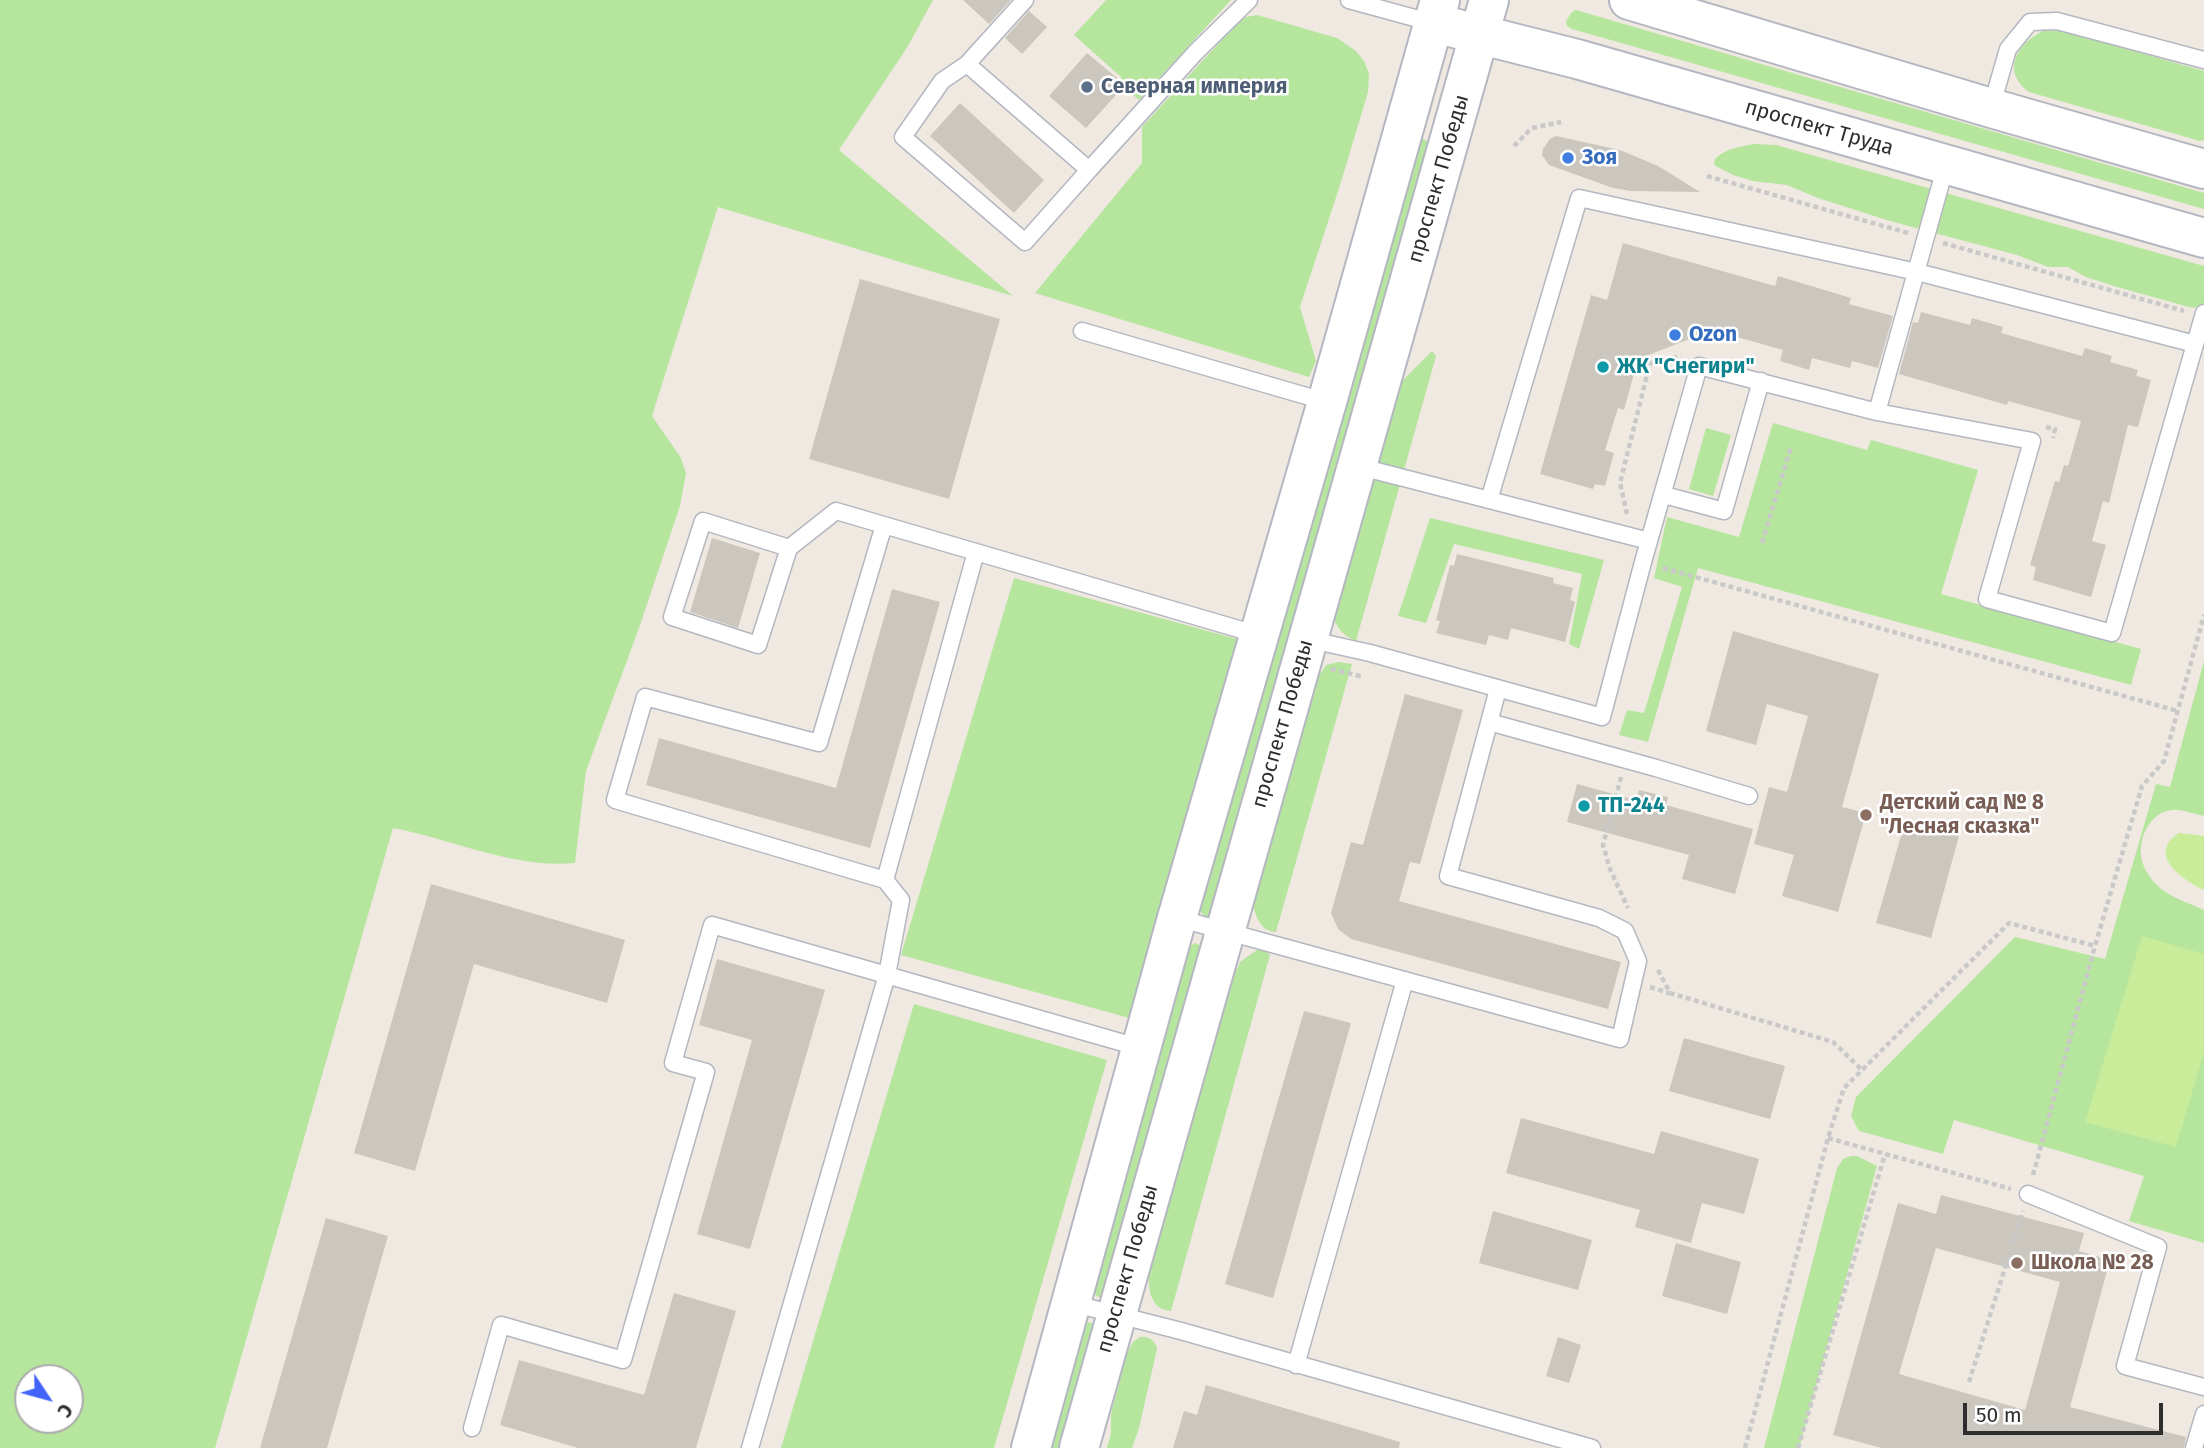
<!DOCTYPE html>
<html>
<head>
<meta charset="utf-8">
<style>
  body { margin:0 }
  #map { position:relative; width:2204px; height:1448px; overflow:hidden; background:#efe9e1; font-family:"Fira Sans",sans-serif }
  canvas { display:block }
  .north { position:absolute; left:14px; top:1364px; width:70px; height:70px; box-sizing:border-box; background:#fff; border:2px solid #ababab; border-radius:50%; rotate:126deg; font-size:19px; font-weight:700; line-height:28px; text-align:center; color:#2e2e2e }
  .north::after { content:''; display:block; margin:auto; width:24px; height:32px; background:#4264fb; clip-path:polygon(50% 0,100% 100%,50% 72%,0 100%) }
  .scale { position:absolute; left:1963px; top:1403px; width:200px; height:32px; box-sizing:border-box; border:4px solid #2e2e2e; border-top:0; padding-left:9px; font-size:21px; line-height:24px; white-space:nowrap; color:#2e2e2e; -webkit-text-stroke:5px #fff; paint-order:stroke }
</style>
</head>
<body>
<div id="map">
<canvas width="2204" height="1448"></canvas>
<div class="north">С</div>
<div class="scale">50 m</div>
</div>
<script>
const ctx = document.querySelector('canvas').getContext('2d');
ctx.lineJoin = 'round';
function fill(path, color) { ctx.fillStyle = color; ctx.fill(path, 'evenodd'); }
function stroke(path, color, width, dash) { ctx.strokeStyle = color; ctx.lineWidth = width; ctx.lineCap = dash ? 'butt' : 'round'; ctx.setLineDash(dash || []); ctx.stroke(path); }
function drawText(font, color, halo, rows, align = 'center') {
  ctx.font = font + ' "Fira Sans",sans-serif'; ctx.lineWidth = 5; ctx.setLineDash([]); ctx.textBaseline = 'middle'; ctx.strokeStyle = halo; ctx.fillStyle = color; for (const [text, x, y, turn = 0] of rows) {
    ctx.save(); ctx.translate(x, y); ctx.rotate((+turn || 0) * Math.PI / 180); ctx.textAlign = isNaN(turn) ? turn : align; if (halo) ctx.strokeText(text, 0, 0); ctx.fillText(text, 0, 0); ctx.restore();
  }
}
const green = new Path2D(`
  M0,0H933L908,46L839,150L1013,296L718,207L652,416L681,458L686,473L680,506L638,631L586,771L575,863C514,869 452,839 393,828L215,1448H0ZM70,1378V1420H28V1378Z
  M1106,0H1231L1139,100L1122,86L1121,77L1074,35Z
  M1576,10L2204,193V209L1572,29L1567,26L1566,21L1572,12Z
  M1257,15L1337,38L1356,51L1364,61L1369,74L1368,92L1341,182L1300,307L1316,361L1309,377L1035,293L1142,163V127L1237,23L1246,17Z
  M2043,31H2064L2204,71V140L2200,141L2029,92C2001,72 2016,44 2043,31Z
  M1421,138L1430,143L1216,912L1206,918L1198,908Z
  M1754,144L1776,145L2204,266V309L2189,307L2117,287L2086,277L2068,267H2048L2017,255L1890,221L1818,198L1787,185L1753,181L1733,175L1714,165L1715,159C1726,148 1740,147 1754,144Z
  M1432,351L1436,356L1356,641C1344,636 1335,627 1332,613L1400,383Z
  M1773,423L1867,450L1871,440L1978,470L1941,594L2141,649L2131,685L1698,568L1648,742L1619,735L1627,710L1644,713L1682,587L1654,578L1667,517L1739,537Z
  M1706,428L1731,435L1713,496L1689,489Z
  M1430,518L1604,560L1579,649L1569,644L1582,574L1454,544L1426,623L1398,616Z
  M1014,578L1237,639L1133,1019L901,955Z
  M2204,661V816C2194,814 2182,809 2172,810C2151,812 2139,836 2141,856C2142,866 2149,877 2156,884C2169,898 2188,902 2204,910V1243L2129,1221L2144,1176L1954,1120L1943,1154L1859,1131L1851,1116L1856,1097L2015,937L2105,959L2156,784L2170,787Z
  M1339,662L1352,664L1276,932C1261,931 1257,919 1253,906L1319,676L1326,665Z
  M1195,943L1204,947L1103,1297H1098L1091,1291L1186,949Z
  M1257,950H1264L1270,955L1171,1311C1148,1310 1147,1283 1150,1265L1235,973L1240,962Z
  M914,1004L1107,1060L994,1448H781Z
  M1851,1156H1857L1877,1166L1799,1448H1764L1837,1168L1843,1159Z
  M1086,1322L1096,1324L1065,1448H1047Z
  M1140,1337C1148,1336 1156,1341 1157,1349L1139,1428L1132,1448H1107L1111,1433V1414L1127,1353L1133,1342Z`);
const pitch = new Path2D(`
  M2179,833L2204,836V890C2182,880 2146,854 2179,833Z
  M2142,936L2204,954V1052L2176,1147L2085,1122Z`);
const building = new Path2D(`
  M963,0H1011L989,24Z
  M1029,11L1047,27L1022,54L1005,38Z
  M1087,53L1117,78L1116,95L1086,128L1049,96Z
  M960,103L1044,180L1014,213L930,136Z
  M1556,136L1620,150L1658,166L1700,192L1631,191L1613,188L1549,165L1542,155L1543,149L1550,139Z
  M1623,243L1775,286L1778,276L1851,298L1849,304L1893,316L1878,368L1852,361L1850,368L1812,358L1809,370L1780,361L1783,350L1712,330L1709,343L1692,338L1638,359L1624,410L1618,408L1605,450L1614,453L1605,486L1595,484L1593,489L1540,474L1591,295L1607,300Z
  M860,279L1000,319L949,499L809,459Z
  M1921,312L1970,325L1972,318L2003,327L2001,333L2082,356L2085,348L2112,356L2110,362L2138,370L2136,376L2151,380L2138,427L2128,425L2109,503L2103,501L2092,541L2106,545L2091,597L2033,580L2036,567L2030,565L2055,481L2059,482L2064,465L2068,466L2081,421L2008,401L2007,405L1899,374L1913,322L1918,323Z
  M712,538L760,553L738,628L690,612Z
  M1457,554L1554,578L1553,583L1573,588L1570,600L1575,602L1565,642L1511,628L1508,640L1489,635L1486,645L1436,633L1440,621L1436,620L1450,565L1454,566Z
  M892,589L940,602L870,848L646,785L659,738L836,788Z
  M1733,631L1879,674L1842,807L1866,813L1838,912L1782,896L1794,855L1754,844L1769,787L1787,792L1808,716L1767,704L1756,745L1706,731Z
  M1405,694L1463,710L1420,864L1410,862L1399,901L1621,962L1608,1009L1351,939L1338,929L1331,913L1351,842L1363,845Z
  M1577,784L1636,800L1639,790L1668,797L1666,805L1753,829L1735,894L1682,879L1689,855L1567,822Z
  M1905,822L1959,836L1931,938L1876,923Z
  M431,884L625,940L607,1003L474,964L415,1171L354,1153Z
  M717,959L825,990L750,1249L697,1234L752,1040L699,1025Z
  M1304,1011L1351,1023L1273,1298L1225,1284Z
  M1684,1038L1785,1066L1770,1119L1669,1091Z
  M1521,1118L1654,1154L1661,1131L1759,1159L1744,1214L1702,1203L1691,1243L1635,1227L1640,1210L1506,1173Z
  M1941,1195L2084,1233L2079,1251L2110,1260L2070,1407L2186,1437L2184,1448H1882L1833,1435L1898,1203L1936,1214ZM1936,1248L2060,1282L2025,1410L1899,1374Z
  M1493,1211L1592,1240L1578,1290L1479,1263Z
  M326,1218L388,1236L327,1448H260Z
  M1676,1243L1741,1262L1727,1314L1662,1296Z
  M674,1293L736,1311L696,1448H578L500,1425L519,1360L644,1395Z
  M1558,1337L1581,1345L1569,1383L1546,1376Z
  M1206,1385L1400,1442L1399,1448H1173L1184,1411L1197,1415Z`);
const path = new Path2D(`
  M1514,146L1532,128L1561,122
  M1707,176L1908,233
  M1943,243L2184,311
  M2046,427L2055,429L2053,438
  M1627,514L1620,483L1650,363L1681,356
  M1762,543L1791,447
  M1663,568L2178,711
  M1331,669L1364,677
  M1621,777L1603,845L1610,869L1628,908
  M1658,970L1670,993L1833,1042L1862,1070
  M1650,987L1669,993
  M1828,1138L2011,1189
  M2033,1175L2095,946
  M1969,1382L2023,1211
  M1745,1448L1828,1138L1844,1088L2009,923L2095,946L2142,786L2164,761L2204,615
  M1798,1448L1885,1154`);
const service = new Path2D(`
  M1025,0L967,64L1089,170L1195,53L1249,0
  M1349,0L1433,23
  M967,64L942,81L903,137L1025,242L1089,170
  M1991,108L2008,49L2030,22L2057,21L2204,60
  M1946,165L1877,412L2032,441L1987,599L2112,633L2204,313
  M1082,331L1327,402
  M1357,466L1649,541
  M1664,495L1724,511L1761,381
  M1489,500L1579,198L1917,272L2195,344
  M703,521L789,548L758,645L672,617Z
  M884,525L819,743L645,697L615,800L885,880L976,552
  M789,548L836,511L1259,635
  M1307,639L1370,653L1602,717L1643,562L1699,366L1877,412
  M1489,722L1656,768L1749,796
  M1177,918L1620,1039L1638,961L1625,931L1599,918L1448,876L1498,689
  M2028,1194L2158,1247L2125,1366L2204,1387
  M1071,1303L1181,1331L1592,1448
  M1296,1365L1405,980
  M472,1428L501,1325L623,1360L706,1072L673,1063L712,925L1141,1048
  M750,1448L887,975L901,900L885,880
  M2194,1448L2204,1414`);
const secondary = new Path2D(`
  M1629,0L1991,108L2204,169
  M1454,28L1577,59L2204,238
  M1031,1448L1177,918L1327,402L1440,0
  M1079,1448L1489,0`);
const markers = [
  [1087,87,7,"#5c6f8a"],
  [1568,158,7,"#3f7fe0"],
  [1675,335,7,"#3f7fe0"],
  [1603,367,7,"#0f9aa8"],
  [1584,806,7,"#0f9aa8"],
  [1866,815,7,"#8d6e63"],
  [2017,1263,7,"#8d6e63"]
];
const serviceNames = [
  ["Северная империя",1101,87]
];
const streetNames = [
  ["проспект Труда",1819,128,16],
  ["проспект Победы",1439,179,-74],
  ["проспект Победы",1283,724,-74],
  ["проспект Победы",1128,1269,-74]
];
const shopNames = [
  ["Зоя",1582,158],
  ["Ozon",1689,335]
];
const cultureNames = [
  ["ЖК \"Снегири\"",1617,367],
  ["ТП-244",1598,806]
];
const educationNames = [
  ["Детский сад № 8",1880,803],
  ["\"Лесная сказка\"",1880,827],
  ["Школа № 28",2031,1263]
];
fill(green, '#b6e59e');
fill(pitch, '#c9ec9a');
fill(building, '#cbc7bf');
stroke(service, '#b4b7c1', 19);
stroke(secondary, '#b4b7c1', 42);
stroke(path, '#c9c9c9', 4.5, [5, 3.5]);
stroke(service, '#fff', 16);
stroke(secondary, '#fff', 38);
for (const [x, y, r, color] of markers) { const dot = new Path2D(); dot.arc(x, y, r, 0, 2 * Math.PI); ctx.fillStyle = color; ctx.fill(dot); stroke(dot, '#fff', 2.5); }
drawText('bold 21px', '#4e5e75', '#fff', serviceNames, 'left');
drawText('21px', '#2e2e2e', '#fff', streetNames);
drawText('bold 21px', '#366cbe', '#fff', shopNames, 'left');
drawText('bold 21px', '#0d838f', '#fff', cultureNames, 'left');
drawText('bold 21px', '#785e54', '#fff', educationNames, 'left');
</script>
</body>
</html>
